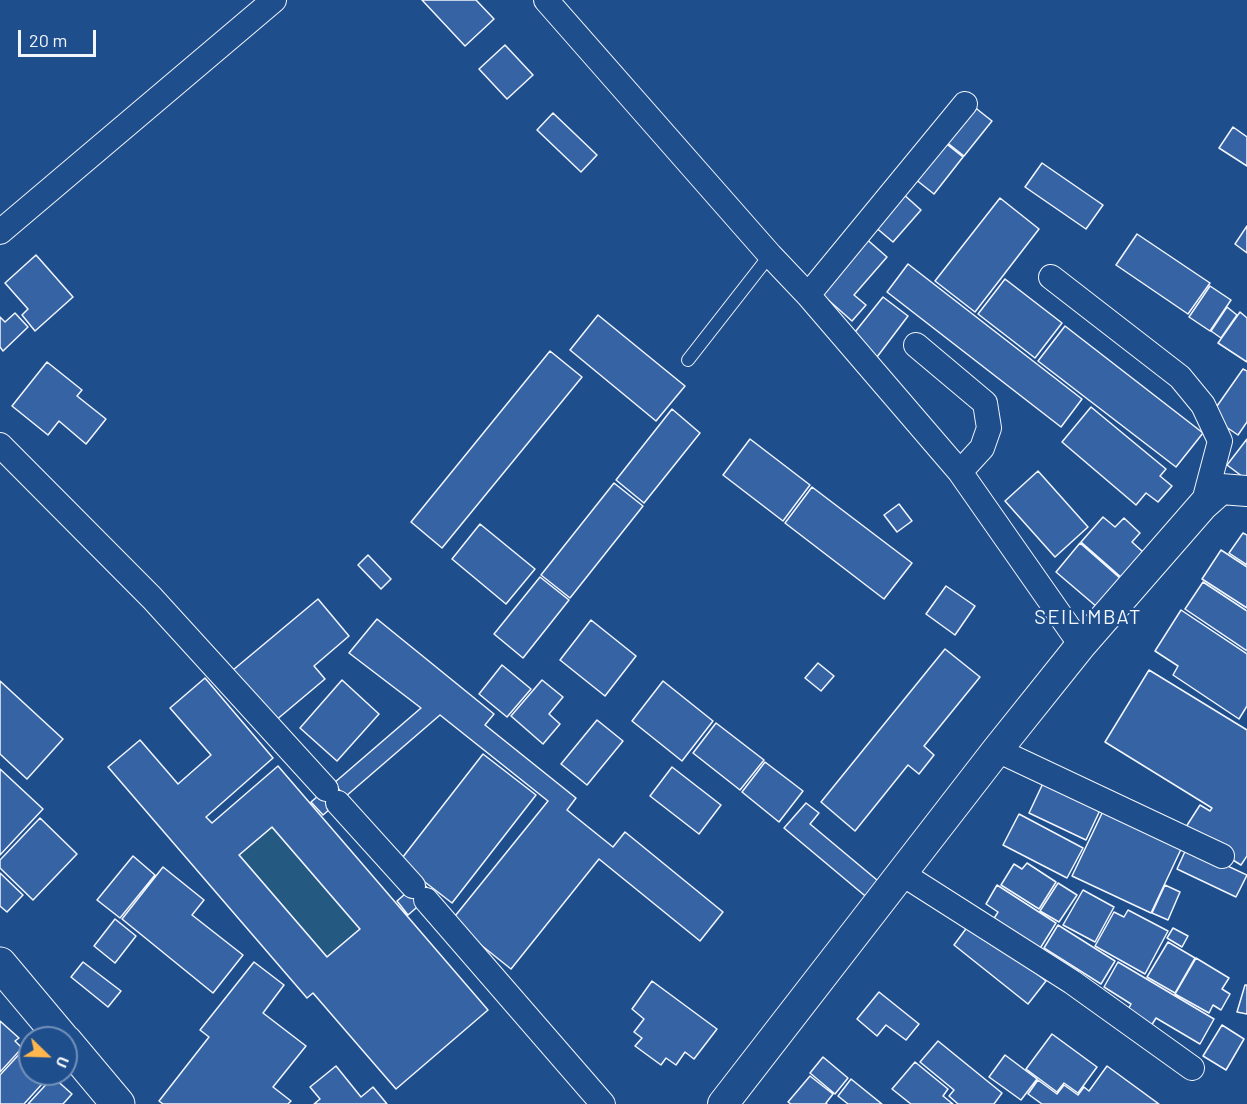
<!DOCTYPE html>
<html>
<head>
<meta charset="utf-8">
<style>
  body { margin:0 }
  #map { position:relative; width:1247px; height:1104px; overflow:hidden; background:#1f4e8c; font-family:Barlow,sans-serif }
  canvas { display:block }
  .north { position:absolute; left:18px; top:1026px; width:60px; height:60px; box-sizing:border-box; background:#1f4e8c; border:2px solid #7391ba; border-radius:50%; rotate:113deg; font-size:16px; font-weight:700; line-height:24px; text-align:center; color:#f2f6ff }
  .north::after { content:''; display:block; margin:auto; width:21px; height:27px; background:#ffb74d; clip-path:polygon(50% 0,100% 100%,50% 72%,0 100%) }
  .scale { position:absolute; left:18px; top:30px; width:78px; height:27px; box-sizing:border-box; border:3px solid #f2f6ff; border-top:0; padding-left:8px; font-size:18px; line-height:21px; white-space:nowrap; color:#f2f6ff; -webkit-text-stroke:4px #1f4e8c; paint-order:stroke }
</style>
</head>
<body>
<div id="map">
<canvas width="1247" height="1104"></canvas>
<div class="north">U</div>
<div class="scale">20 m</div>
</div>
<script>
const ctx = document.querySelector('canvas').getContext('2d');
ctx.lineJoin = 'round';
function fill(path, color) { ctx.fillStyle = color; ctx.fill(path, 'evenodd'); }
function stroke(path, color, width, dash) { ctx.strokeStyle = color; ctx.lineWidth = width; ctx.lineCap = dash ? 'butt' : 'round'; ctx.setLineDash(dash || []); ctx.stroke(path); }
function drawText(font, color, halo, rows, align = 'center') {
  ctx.font = font + ' Barlow,sans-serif'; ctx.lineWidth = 4.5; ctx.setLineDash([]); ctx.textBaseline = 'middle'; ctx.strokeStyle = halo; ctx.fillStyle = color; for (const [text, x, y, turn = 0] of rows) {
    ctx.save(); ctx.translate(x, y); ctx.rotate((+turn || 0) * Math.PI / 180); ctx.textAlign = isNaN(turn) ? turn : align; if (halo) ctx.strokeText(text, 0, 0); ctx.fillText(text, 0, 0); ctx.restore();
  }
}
const green = new Path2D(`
  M272,827L360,929L327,957L239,855Z`);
const building = new Path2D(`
  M422,0H476L494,19L465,46Z
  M505,45L533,75L507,99L479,69Z
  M968,102L992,121L964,156L940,137Z
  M553,113L597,155L581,172L537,130Z
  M1233,127L1247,137V166L1219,148Z
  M939,138L963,157L934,194L910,175Z
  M1042,163L1103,205L1086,229L1025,187Z
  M902,193L921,210L893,242L874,226Z
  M1000,198L1039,229L975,312L935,281Z
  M1247,226V253L1235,244Z
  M1137,234L1210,283L1188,314L1116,265Z
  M863,236L887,257L854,295L866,305L852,321L817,290Z
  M36,255L73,297L35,331L22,315L28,309L5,283Z
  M908,264L1082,399L1061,427L887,292Z
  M1005,279L1062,323L1035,358L978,314Z
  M1210,286L1231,300L1210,331L1189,317Z
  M883,297L908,316L877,357L851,337Z
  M1227,307L1237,315L1221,338L1211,331Z
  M1240,312L1247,318V362L1218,343Z
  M15,313L28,327L3,351L0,347V317L5,322Z
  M598,315L685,386L656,421L570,350Z
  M1065,326L1203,433L1176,467L1038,361Z
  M550,351L582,377L442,548L411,522Z
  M47,362L82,390L77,396L106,419L86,444L59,421L48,435L12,406Z
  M1243,369L1247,371V422L1238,435L1210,416Z
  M1091,407L1166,469L1160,476L1172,486L1158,502L1146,493L1136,505L1062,442Z
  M672,409L700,433L644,503L616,480Z
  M750,439L810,485L783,521L723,475Z
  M1247,439V480L1227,465Z
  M1038,471L1088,527L1055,557L1005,501Z
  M614,483L643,506L570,598L541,575Z
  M812,487L912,563L884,599L785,523Z
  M899,504L912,521L897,532L884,515Z
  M1103,517L1115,527L1124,518L1140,533L1132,542L1143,552L1122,578L1081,542Z
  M480,524L535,569L506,604L452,559Z
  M1243,533L1247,535V565L1229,553Z
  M1080,543L1121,579L1097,607L1056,572Z
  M1221,550L1247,567V608L1202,579Z
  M368,555L391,579L381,589L358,565Z
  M540,577L569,600L523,658L494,634Z
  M1203,582L1247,611V651L1185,609Z
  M946,586L975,606L955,635L926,614Z
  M318,599L349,636L314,666L325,679L275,721L233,670Z
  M1181,610L1247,654V706L1239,719L1173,675L1178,666L1155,651Z
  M377,619L494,714L485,725L576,798L567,810L613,847L625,832L723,912L700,941L599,859L511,969L451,921L548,801L440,715L345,797L334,783L421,708L349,653Z
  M591,620L636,656L605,696L560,660Z
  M945,649L980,677L924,746L934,755L919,774L908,765L855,831L821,802Z
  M818,663L834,676L821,691L805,678Z
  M502,665L531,689L507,717L479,694Z
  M1149,670L1247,730V856L1241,865L1184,830L1200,805L1210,811L1212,808L1105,742Z
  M205,678L273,758L206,817L212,823L278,766L488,1010L396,1089L313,993L307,998L108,767L140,740L178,784L211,755L170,708ZM272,827L360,929L327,957L239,855Z
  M342,680L379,714L337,761L300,728Z
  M542,680L563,697L549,714L560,724L543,744L511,716Z
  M0,681L63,739L27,779L0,754Z
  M663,681L713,721L682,761L632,721Z
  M597,720L623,741L587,785L561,764Z
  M716,723L764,760L740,790L693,753Z
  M483,754L536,795L452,903L399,862Z
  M765,762L803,791L779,822L742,792Z
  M672,767L721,805L699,834L650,796Z
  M0,769L43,809L0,855Z
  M1045,779L1102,806L1086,840L1029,813Z
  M332,784L344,797L323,815L311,802Z
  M806,803L819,813L810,824L883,885L870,900L784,828Z
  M1105,807L1183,845L1151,913L1072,876Z
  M1019,814L1083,848L1067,878L1003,845Z
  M40,818L77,854L33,900L0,868V860Z
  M1187,847L1247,875L1236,897L1177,869Z
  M133,856L155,875L120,918L97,900Z
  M1027,863L1056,882L1039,909L1001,885L1014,864L1022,869Z
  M163,867L204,900L192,915L243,955L213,993L122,919Z
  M0,873L23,895L7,912L0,906Z
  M421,880L432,894L408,915L397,901Z
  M1058,883L1077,895L1059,922L1040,911Z
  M997,885L1056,923L1039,950L993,920L998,912L986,904Z
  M1165,885L1180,892L1168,920L1152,913Z
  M1083,890L1114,907L1095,942L1063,925Z
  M1128,910L1168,931L1145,974L1095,946L1114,912L1124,917Z
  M115,919L136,936L115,963L94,946Z
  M971,922L1046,981L1028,1004L954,945Z
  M1058,925L1115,961L1101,984L1044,948Z
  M1173,928L1188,936L1182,947L1167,938Z
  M1168,942L1195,958L1175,993L1147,977Z
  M1196,958L1229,978L1222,989L1230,994L1221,1010L1213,1005L1209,1013L1175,994Z
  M83,962L121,991L108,1007L71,977Z
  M254,962L284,985L263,1013L306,1046L273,1087L291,1101L288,1104H163L159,1101L209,1037L200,1030Z
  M1118,962L1214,1019L1200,1044L1156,1018L1148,1031L1124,1017L1131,1004L1104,987Z
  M652,981L717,1029L694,1059L685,1052L676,1065L666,1058L661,1065L635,1046L642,1038L634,1032L644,1019L632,1009Z
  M1245,985H1247V1014L1237,1012Z
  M879,992L919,1024L906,1040L886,1025L877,1036L857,1019Z
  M0,1021L19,1038L15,1041L22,1048L0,1072Z
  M1222,1025L1244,1039L1226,1070L1203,1056Z
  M1052,1034L1097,1067L1078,1093L1064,1083L1057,1092L1026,1069Z
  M938,1041L1002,1093L994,1104H958L949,1096L954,1090L920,1062Z
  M24,1049L30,1054V1074H51L24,1104H0V1075Z
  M1005,1055L1037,1079L1021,1100L989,1077Z
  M823,1057L848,1078L835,1094L810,1073Z
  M915,1062L948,1089L943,1096L953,1104H911L892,1089Z
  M336,1066L361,1097L373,1087L387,1104H314L320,1099L310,1087Z
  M1107,1066L1159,1104H1042L1028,1094L1038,1080L1057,1094L1064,1085L1078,1095L1084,1087L1089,1091Z
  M810,1076L833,1094L826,1103L827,1104H791L788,1102Z
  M53,1077L72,1094L63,1104H28Z
  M851,1079L882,1104H848L838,1096Z`);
const service = new Path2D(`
  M688,360L770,255`);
const minor = new Path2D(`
  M546,0L770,255L808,295L960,472L1081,645
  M0,232L274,0
  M1051,277L1180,377L1203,405L1220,441L1203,505
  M808,295L965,104
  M916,345L985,403L989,428L982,448L960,472
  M0,445L152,598L326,789
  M997,750L1222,856
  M338,803L413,886
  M901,873L1072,982L1192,1068
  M426,900L603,1104`);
const tertiary = new Path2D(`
  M723,1104L997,750L1081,645L1203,505L1221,489L1247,491`);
const secondary = new Path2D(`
  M0,964L62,1038
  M66,1042L118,1104`);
const quarterNames = [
  ["SEILIMBAT",1088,617]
];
fill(green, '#245a82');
stroke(green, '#a8bbd7', 1.5);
fill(building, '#3563a3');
stroke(building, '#f2f6ff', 1.5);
stroke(service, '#f2f6ff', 14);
stroke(minor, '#f2f6ff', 26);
stroke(tertiary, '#f2f6ff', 32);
stroke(secondary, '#f2f6ff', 35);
stroke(service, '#1f4e8c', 12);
stroke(minor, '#1f4e8c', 24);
stroke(tertiary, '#1f4e8c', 30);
stroke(secondary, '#1f4e8c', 33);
ctx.letterSpacing = '1.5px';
drawText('20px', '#f2f6ff', '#1f4e8c', quarterNames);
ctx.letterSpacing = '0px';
</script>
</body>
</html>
